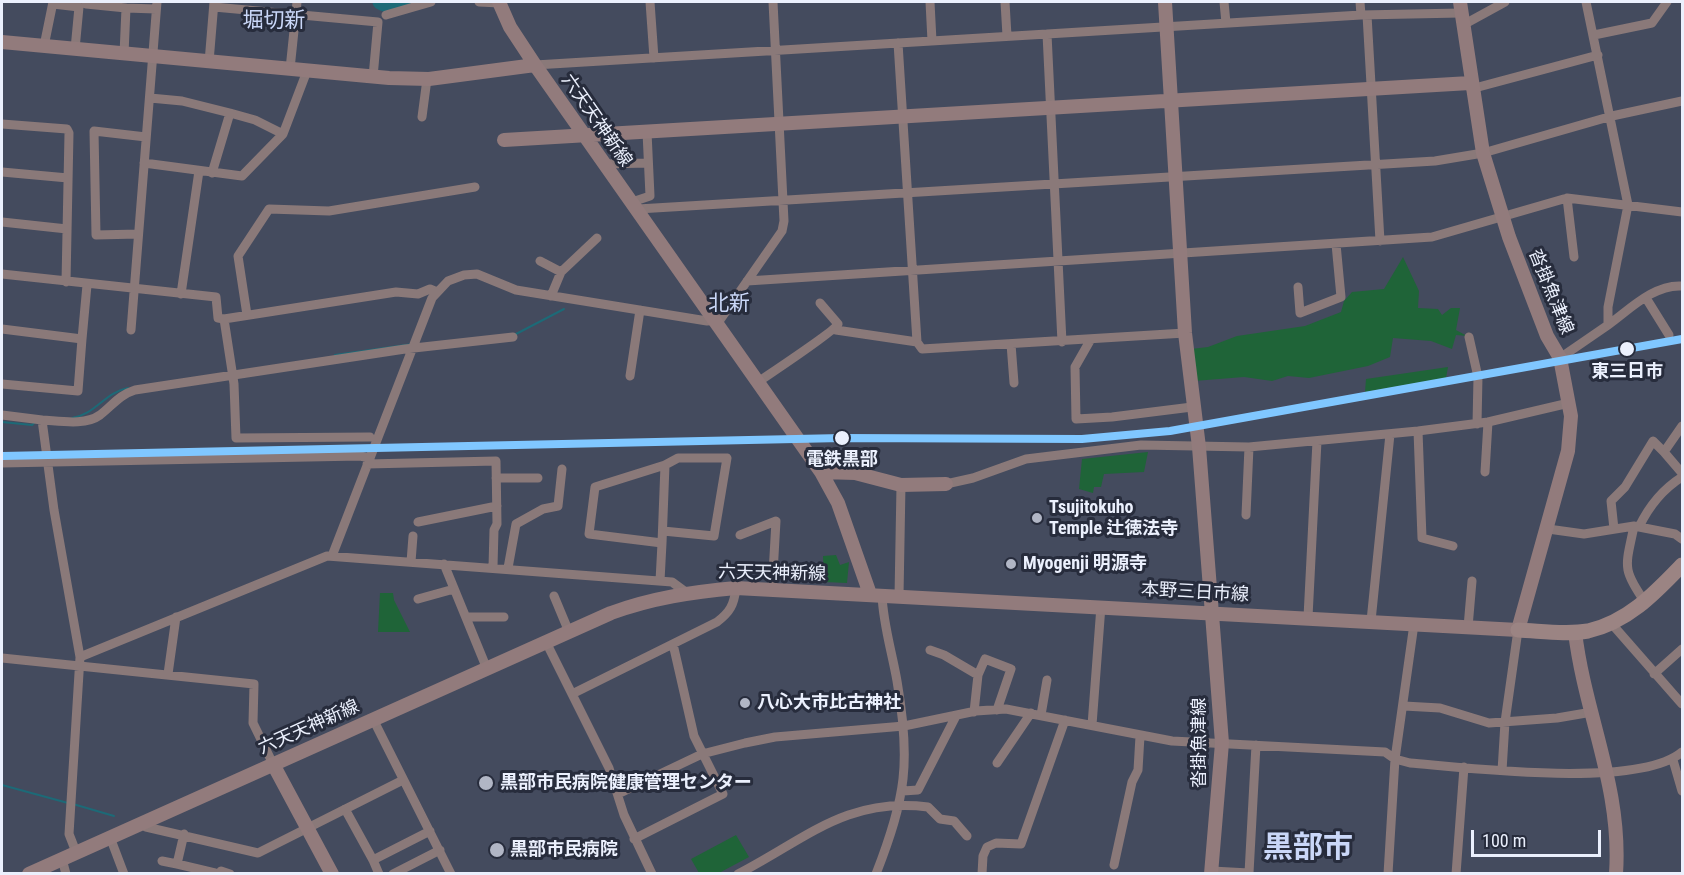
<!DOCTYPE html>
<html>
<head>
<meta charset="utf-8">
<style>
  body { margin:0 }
  #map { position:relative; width:1684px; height:875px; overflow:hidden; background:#444b5e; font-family:"Roboto Condensed",sans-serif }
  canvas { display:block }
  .frame { position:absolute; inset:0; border:3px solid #ebf0fd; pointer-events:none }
  .scale { position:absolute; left:1471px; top:830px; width:130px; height:27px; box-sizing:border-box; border:3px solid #ebf0fd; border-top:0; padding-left:8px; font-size:18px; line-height:21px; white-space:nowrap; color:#ebf0fd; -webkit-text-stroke:4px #272c3c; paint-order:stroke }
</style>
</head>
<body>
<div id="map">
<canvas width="1684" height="875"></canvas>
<div class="frame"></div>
<div class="scale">100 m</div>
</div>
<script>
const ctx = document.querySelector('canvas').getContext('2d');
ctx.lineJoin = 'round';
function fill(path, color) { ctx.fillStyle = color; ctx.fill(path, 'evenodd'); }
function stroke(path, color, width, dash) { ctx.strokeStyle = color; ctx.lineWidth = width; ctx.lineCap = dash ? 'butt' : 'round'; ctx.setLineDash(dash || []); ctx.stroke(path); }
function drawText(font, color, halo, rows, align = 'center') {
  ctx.font = font + ' "Roboto Condensed","Noto Sans JP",sans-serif'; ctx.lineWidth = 6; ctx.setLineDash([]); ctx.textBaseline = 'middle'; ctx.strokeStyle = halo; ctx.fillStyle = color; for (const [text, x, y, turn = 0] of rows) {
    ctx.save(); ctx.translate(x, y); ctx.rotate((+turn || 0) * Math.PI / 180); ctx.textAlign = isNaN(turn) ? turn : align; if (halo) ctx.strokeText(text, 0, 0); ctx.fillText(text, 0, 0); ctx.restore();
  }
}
const green = new Path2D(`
  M1403,257L1419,291L1418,308L1438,309L1442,315L1451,308H1460L1456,330L1467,336L1456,335L1452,349L1431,341L1393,338L1390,357L1368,366L1309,378L1288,376L1272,381L1244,377L1194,381L1191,349L1208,347L1237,336L1305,326L1341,312L1344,301L1352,292L1384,289Z
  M1448,367L1446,378L1365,392L1366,379Z
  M1148,452L1144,472L1104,474L1101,487H1094L1093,493L1079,489L1082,459Z
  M836,555L840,565L849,562L847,583L824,582L823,556Z
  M380,593H393L394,600L410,632H378Z
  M736,835L749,857L719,873H699L691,859Z`);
const stream = new Path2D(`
  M516,334L564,309
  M335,355L413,344
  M72,418C95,415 105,392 128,388
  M2,422L32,425L35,422
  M2,785L68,803
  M73,804L114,816`);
const river = new Path2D(`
  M380,2C389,8 404,6 414,2`);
const street = new Path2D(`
  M479,2L500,3
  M650,2L654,58
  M930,2L932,41
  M1005,2L1007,36
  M1224,2L1226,23
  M1360,2L1361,15
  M53,4L79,7L75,49
  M86,4L126,8L124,54
  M214,7L378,22L373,77
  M126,8L156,9
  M386,15L431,2
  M1367,15L1380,241
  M1463,25L1505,2
  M1047,34L1062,342
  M1594,35L1652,23L1667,2
  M898,43L917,342
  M44,46L53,2
  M209,62L214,2
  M535,65L1361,15L1461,13
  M290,69L297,2
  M1471,89L1598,55
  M150,98L182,101L230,113L212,173
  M230,113L255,120L283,134
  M422,117L427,79
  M2,124L67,129L69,133L66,282
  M144,163L242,176L283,134L307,71
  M605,164L648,163
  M2,172L68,178
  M1567,198L1574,257
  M632,202L650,196L647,132
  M638,209L1435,161L1483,153L1612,116L1682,101
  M2,222L67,229
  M138,234L96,235L94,131L146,137
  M540,261L561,272L551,296
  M561,272L597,238
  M2,274L216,297L218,318L224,319L396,292L418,294L430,289L437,292
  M747,281L1432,237L1567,198L1682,212
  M1298,287L1300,313L1341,297L1336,244
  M181,294L199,171
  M1646,298L1669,335
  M247,315L238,256L269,209L329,211L475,187
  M224,319L234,384L236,438L370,437
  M1608,325C1629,310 1654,284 1682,286
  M2,329L82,339L87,285
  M131,330L157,2
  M836,330L917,342L922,349L1185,333
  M1469,337L1478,377L1477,424
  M1091,339L1075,367L1076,419L1112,417L1192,407
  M1011,344L1014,383
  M1560,358L1608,325V307L1628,205L1586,2
  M630,376L640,310
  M758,382C771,373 835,331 838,324L820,303
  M2,384L78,391L82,339
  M2,415L42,420L54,510L80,657L69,834L76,852
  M42,420C60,421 85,426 100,415C113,405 119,395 135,390L405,349L513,337
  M1682,426L1664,452L1682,473
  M1418,431L1422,538L1453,546
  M2,463L360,456L370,458
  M367,464L496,461L497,524L494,530L493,567
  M1485,472L1488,422
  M496,478H538
  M946,484L973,478L1026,459L1141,445L1249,447L1418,431L1488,422L1569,403
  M1246,515L1249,447
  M418,522L497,506
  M1634,526C1626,566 1621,568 1645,602
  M1639,527C1649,506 1663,489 1682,477
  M1548,529L1584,534L1634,526L1675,534L1682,539
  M1614,529L1611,501L1625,487L1653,441L1664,452
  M663,531L714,536L727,458H678L665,465L662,543L589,534L595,487L665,465
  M740,535L776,521L772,591
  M332,556L432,298L448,281L464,275L477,274L516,290L707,321L720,320L782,231L784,221L773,2
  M411,562L413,536
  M444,564L487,669
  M508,568L516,524L543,509L558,506L562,469
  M660,581L662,543
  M554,596L569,632
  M899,596L901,485
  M418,599L454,589
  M466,617H504
  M1308,617L1317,441
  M1371,621L1390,434
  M1611,623L1682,704
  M1468,627L1472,581
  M546,642L609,768L624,815L652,874
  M930,650L944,655L978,675L974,712
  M80,657L327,556L672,582L687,593
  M2,658L254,684L253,723L273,764
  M168,674L176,617
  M1654,674L1682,649
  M978,675L985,659L1011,669L997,710
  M572,694L717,622C730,612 734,605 736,588
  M1404,706L1440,708L1489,723L1557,718L1592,712
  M1041,715L1047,680
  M373,719L451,874
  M1092,725L1101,606
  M1673,760L1682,791
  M997,763L1031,713
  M1502,771L1505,722L1518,630
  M903,791L918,790L956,716
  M618,794L702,754L745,743L775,737L904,726L976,711L1006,709L1172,741L1385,752L1395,759L1410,763C1469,768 1638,789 1682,752
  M345,809L373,860L430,831
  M141,822L146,827L258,853L403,780
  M110,837L124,874
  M634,839L723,794L694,736L673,644
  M62,859L66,874
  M373,860L379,874
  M162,861L177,864L184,834
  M177,864L215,873
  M1114,865L1132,782L1138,770L1140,736
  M221,871L230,874
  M1212,871L1249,873L1256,745
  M393,874L440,850
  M738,874C806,839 846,797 928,807L940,819L954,821L967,836
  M876,874C906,797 911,762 897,681C892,652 883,624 882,595
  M982,874L983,856L987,847L996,843L1021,844L1065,720
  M1388,874L1395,759L1414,624
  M1456,874L1464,767`);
const secondary = new Path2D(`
  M499,2L510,27L535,65L821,472L838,503L870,594
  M1165,2L1185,333L1199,447L1222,743L1211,874
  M2,42L389,78L429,79L535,65
  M504,140L1470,83
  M821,472L855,473L901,485L946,484
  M1575,632C1585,716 1622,787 1616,874
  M273,764L332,874
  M29,874L611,613C652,598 692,592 736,588L1518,630L1568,451L1571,416L1560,358L1547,336L1509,237L1483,153L1460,2`);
const primary = new Path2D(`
  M1518,630C1541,631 1566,635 1588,631C1628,622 1655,593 1682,565`);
const rail1 = new Path2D(`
  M2,456L842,438L1082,439L1170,431L1682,339`);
const markers = [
  [1627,349,8,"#ebf0fd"],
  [842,438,8,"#ebf0fd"],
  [1037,518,6,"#b1b6c5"],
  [1011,564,6,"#b1b6c5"],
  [745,703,6,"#b1b6c5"],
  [486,783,8,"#b1b6c5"],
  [497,850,8,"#b1b6c5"]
];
const streetNames = [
  ["六天天神新線",596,121,55],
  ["沓掛魚津線",1550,292,68],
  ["六天天神新線",772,574,1],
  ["本野三日市線",1195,593,3],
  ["六天天神新線",309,728,-24],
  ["沓掛魚津線",1200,743,-90]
];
const stopNames = [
  ["東三日市",1627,372],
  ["電鉄黒部",842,460]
];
const poiNames = [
  ["Tsujitokuho",1049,508],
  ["Temple 辻徳法寺",1049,529],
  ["Myogenji 明源寺",1023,564],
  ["八心大市比古神社",757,703],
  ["黒部市民病院健康管理センター",500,783],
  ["黒部市民病院",510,850]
];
const quarterNames = [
  ["堀切新",274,22],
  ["北新",729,305]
];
const townNames = [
  ["黒部市",1308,849]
];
fill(green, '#1f6438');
stroke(stream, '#1d6a77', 2);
stroke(river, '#1d6a77', 15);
stroke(street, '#8a7979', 9);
stroke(secondary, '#927b7c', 14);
stroke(primary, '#9b8483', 15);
stroke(rail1, '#80c7ff', 8);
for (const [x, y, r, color] of markers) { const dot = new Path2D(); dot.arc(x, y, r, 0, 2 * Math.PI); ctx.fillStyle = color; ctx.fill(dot); stroke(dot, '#272c3c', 2); }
drawText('18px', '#ebf0fd', '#272c3c', streetNames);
drawText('bold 18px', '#ebf0fd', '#272c3c', stopNames);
drawText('bold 18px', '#ebf0fd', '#272c3c', poiNames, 'left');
drawText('21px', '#cad7f8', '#272c3c', quarterNames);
drawText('bold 30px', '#cad7f8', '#272c3c', townNames);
</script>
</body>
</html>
